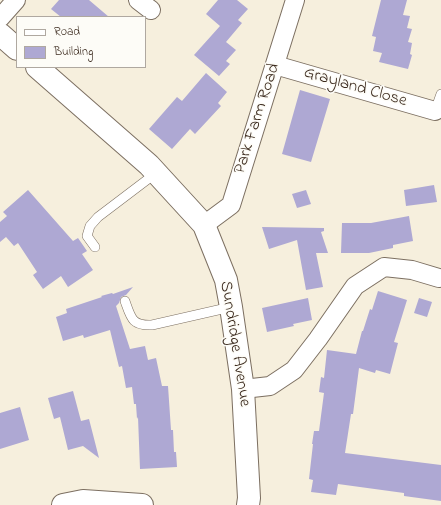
<!DOCTYPE html>
<html>
<head>
<meta charset="utf-8">
<style>
  body { margin:0 }
  #map { position:relative; width:441px; height:505px; overflow:hidden; background:#f6efdd; font-family:"Indie Flower",sans-serif }
  canvas { display:block }
  .legend { position:absolute; left:16px; top:16px; width:130px; height:52px; box-sizing:border-box; background:#fdfcf7; border:1px solid #afa8a0; margin:0; padding:5px 7px; list-style:none; font-size:12px; color:#3b2a1e }
  .legend li { display:flex; align-items:center; gap:8px; height:20px }
  .legend b { width:20px; border:1px solid #afa8a0 }
</style>
</head>
<body>
<div id="map">
<canvas width="441" height="505"></canvas>
<ul class="legend">
<li><b style="height:5px;background:#fff"></b>Road</li>
<li><b style="height:11px;background:#aea8d3"></b>Building</li>
</ul>
</div>
<script>
const ctx = document.querySelector('canvas').getContext('2d');
ctx.lineJoin = 'round';
function fill(path, color) { ctx.fillStyle = color; ctx.fill(path, 'evenodd'); }
function stroke(path, color, width, dash) { ctx.strokeStyle = color; ctx.lineWidth = width; ctx.lineCap = dash ? 'butt' : 'round'; ctx.setLineDash(dash || []); ctx.stroke(path); }
function drawText(font, color, halo, rows, align = 'center') {
  ctx.font = font + ' "Indie Flower",sans-serif'; ctx.lineWidth = 3; ctx.setLineDash([]); ctx.textBaseline = 'middle'; ctx.strokeStyle = halo; ctx.fillStyle = color; for (const [text, x, y, turn = 0] of rows) {
    ctx.save(); ctx.translate(x, y); ctx.rotate((+turn || 0) * Math.PI / 180); ctx.textAlign = isNaN(turn) ? turn : align; if (halo) ctx.strokeText(text, 0, 0); ctx.fillText(text, 0, 0); ctx.restore();
  }
}
const building = new Path2D(`
  M59,0H89L109,17H61L51,9Z
  M218,0H237L248,9L238,20L242,23L226,42L236,50L226,61L230,64L219,76L194,55L220,26L206,14Z
  M381,0H407L403,15L410,16L407,28L412,29L408,42L412,43L410,54L412,55L408,69L379,62L382,53L373,51L376,37L372,36Z
  M206,73L227,92L218,103L221,106L195,134L190,129L172,149L149,129L177,97L182,101Z
  M300,90L330,99L311,162L282,154Z
  M434,185L437,202L406,206L404,190Z
  M28,190L73,241L78,238L87,251L82,254L93,270L68,287L61,276L43,289L33,275L37,272L18,243L14,246L6,237L0,242V222L7,216L3,212Z
  M306,190L311,204L297,208L292,194Z
  M409,216L413,241L393,245V248L369,253H341L342,223H371Z
  M262,227L324,228V231L321,232L328,253H316L323,287L306,290L297,240L269,249Z
  M133,287L126,295L121,297L119,303L116,306L130,349L145,346L148,360L156,358L162,386H168L171,430H173L174,452H176L177,467L140,469L138,417L137,419L136,404H134L132,387L126,388L122,366L119,367L110,330L84,338L83,335L63,341L56,317L67,313L66,309L102,297L101,296L112,293L113,294Z
  M378,291L407,300L394,342L398,343L390,374L376,370L375,373L359,368L353,414H351L345,453L441,465V501L404,496V493L338,484L336,495L311,492L313,480L309,479L313,444H312L314,431H319L324,393L319,392L321,377L324,378L327,350L356,354L362,331H363L370,309L372,310Z
  M308,298L312,320L293,324L294,326L267,332L262,308Z
  M419,298L432,302L427,317L414,313Z
  M73,391L81,421L89,419L99,458L83,446L68,450L60,417L54,419L48,398Z
  M20,407L29,440L0,449V413Z`);
const lane = new Path2D(`
  M435,111L441,94
  M95,247L87,236L90,226L98,217L156,173
  M125,301C131,318 132,326 152,325L231,307`);
const street = new Path2D(`
  M138,0L151,10
  M0,18L16,0
  M275,65L435,111
  M204,225L231,205L295,0
  M243,389L270,386L294,370L318,339L355,286L384,267L412,270L439,278`);
const secondary = new Path2D(`
  M0,34L17,49
  M37,67L149,165L204,225L226,280L231,307L243,389L249,498L248,505
  M63,505L83,501L142,505`);
const streetNames = [
  ["Grayland Close",355,88,16],
  ["Park Farm Road",258,119,-72],
  ["Sundridge Avenue",234,344,81]
];
fill(building, '#aea8d3');
stroke(lane, '#7c6f61', 10);
stroke(street, '#7c6f61', 20);
stroke(secondary, '#7c6f61', 24);
stroke(lane, '#fff', 9);
stroke(street, '#fff', 18);
stroke(secondary, '#fff', 22);
drawText('17px', '#3b2a1e', '#fdfcf7', streetNames);
</script>
</body>
</html>
